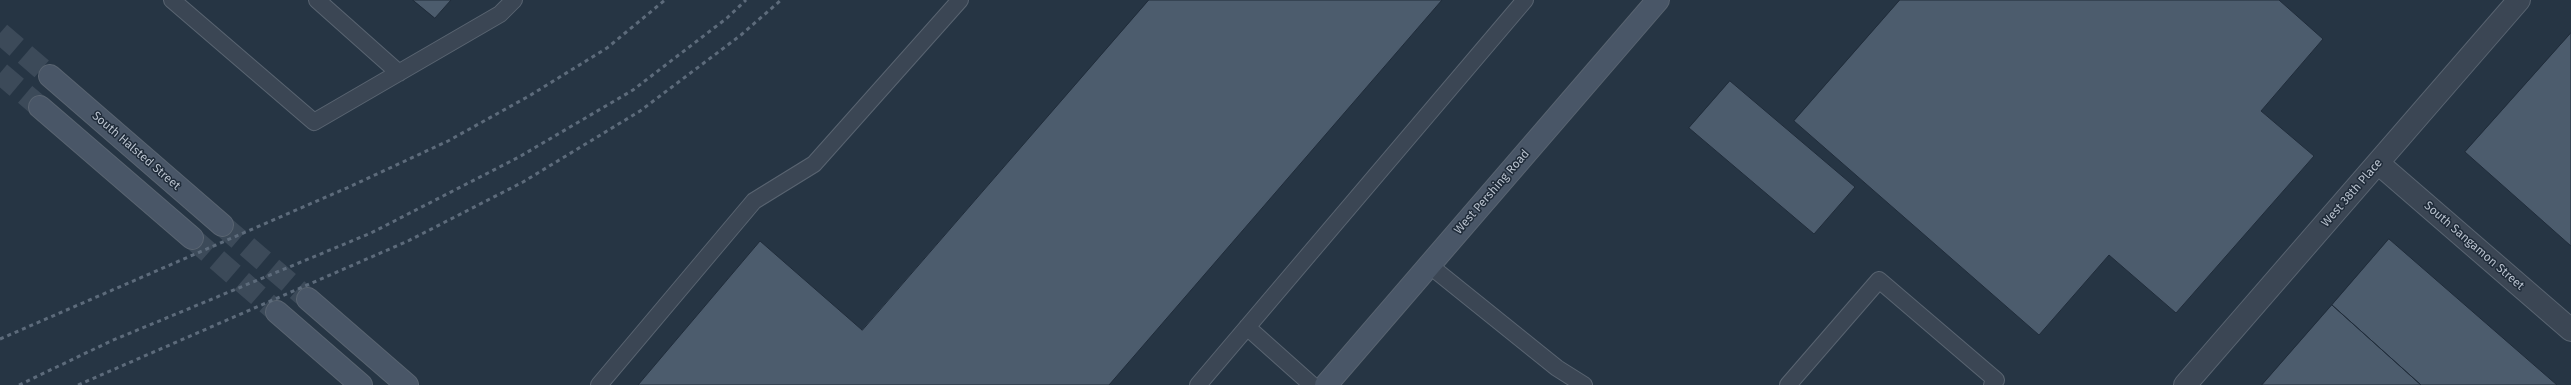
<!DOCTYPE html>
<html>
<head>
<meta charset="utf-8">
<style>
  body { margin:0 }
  canvas { display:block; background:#263544 }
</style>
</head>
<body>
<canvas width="2571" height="385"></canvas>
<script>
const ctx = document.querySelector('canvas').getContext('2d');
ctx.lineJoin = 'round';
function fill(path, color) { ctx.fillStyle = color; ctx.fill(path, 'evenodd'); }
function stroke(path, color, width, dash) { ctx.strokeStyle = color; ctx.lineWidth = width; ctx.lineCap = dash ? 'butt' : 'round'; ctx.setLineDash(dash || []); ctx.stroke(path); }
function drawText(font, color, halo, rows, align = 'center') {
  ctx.font = font + ' "Fira Sans",sans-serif'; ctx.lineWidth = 3; ctx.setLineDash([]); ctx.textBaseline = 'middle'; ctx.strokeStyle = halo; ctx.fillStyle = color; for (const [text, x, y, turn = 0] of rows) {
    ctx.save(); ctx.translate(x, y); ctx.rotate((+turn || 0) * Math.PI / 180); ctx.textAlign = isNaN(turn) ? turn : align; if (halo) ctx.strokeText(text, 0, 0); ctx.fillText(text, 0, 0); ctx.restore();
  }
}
const building = new Path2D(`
  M413,0H451L435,18Z
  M1149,0H1442L1109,385H638L760,241L862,330Z
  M1900,0H2279L2323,39L2261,111L2314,156L2176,313L2109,255L2039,335L1794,121Z
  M2571,33V246L2465,152Z
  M1730,81L1855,187L1814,234L1689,128Z
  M2389,239L2557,385H2421L2332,305Z
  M2332,305L2421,385H2262Z`);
const secondaryTunnel = new Path2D(`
  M0,33L50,76
  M0,73L40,107
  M222,225L308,299
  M192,238L277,312`);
const service = new Path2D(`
  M172,0L314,122L500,14L514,0
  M317,0L399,73
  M1429,265L1557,368L1584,385
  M1247,327L1312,385
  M599,385L754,201L814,164L960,0
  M1198,385L1525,0
  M1788,385L1879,280L1996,380L1992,385`);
const minor = new Path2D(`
  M2378,163L2571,330
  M2185,385L2519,0`);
const secondary = new Path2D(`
  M50,76L222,225
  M40,107L192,238
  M308,299L407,385
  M277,312L361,385
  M1326,385L1658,0`);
const rail = new Path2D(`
  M0,339L349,187L448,141L529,96L607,48L665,0
  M19,385L111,341L371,233L519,157L633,90L727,18L746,0
  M78,385L408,241L523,182L640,111L741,35L781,0`);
const streetNames = [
  ["South Halsted Street",136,151,41],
  ["West Pershing Road",1492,192,-49],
  ["West 38th Place",2352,193,-49],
  ["South Sangamon Street",2474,246,41]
];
fill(building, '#4c5c6d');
stroke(building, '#212d3b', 1);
stroke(secondaryTunnel, '#3c4a59', 22, [22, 11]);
stroke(service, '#596471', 18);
stroke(minor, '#596471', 24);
stroke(secondary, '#596471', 24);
stroke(service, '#3b4654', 16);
stroke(minor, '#3b4654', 22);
stroke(secondary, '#495667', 22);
stroke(rail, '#5d6b7b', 3, [4, 4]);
drawText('12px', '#b8c1cd', '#1f2b39', streetNames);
</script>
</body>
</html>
